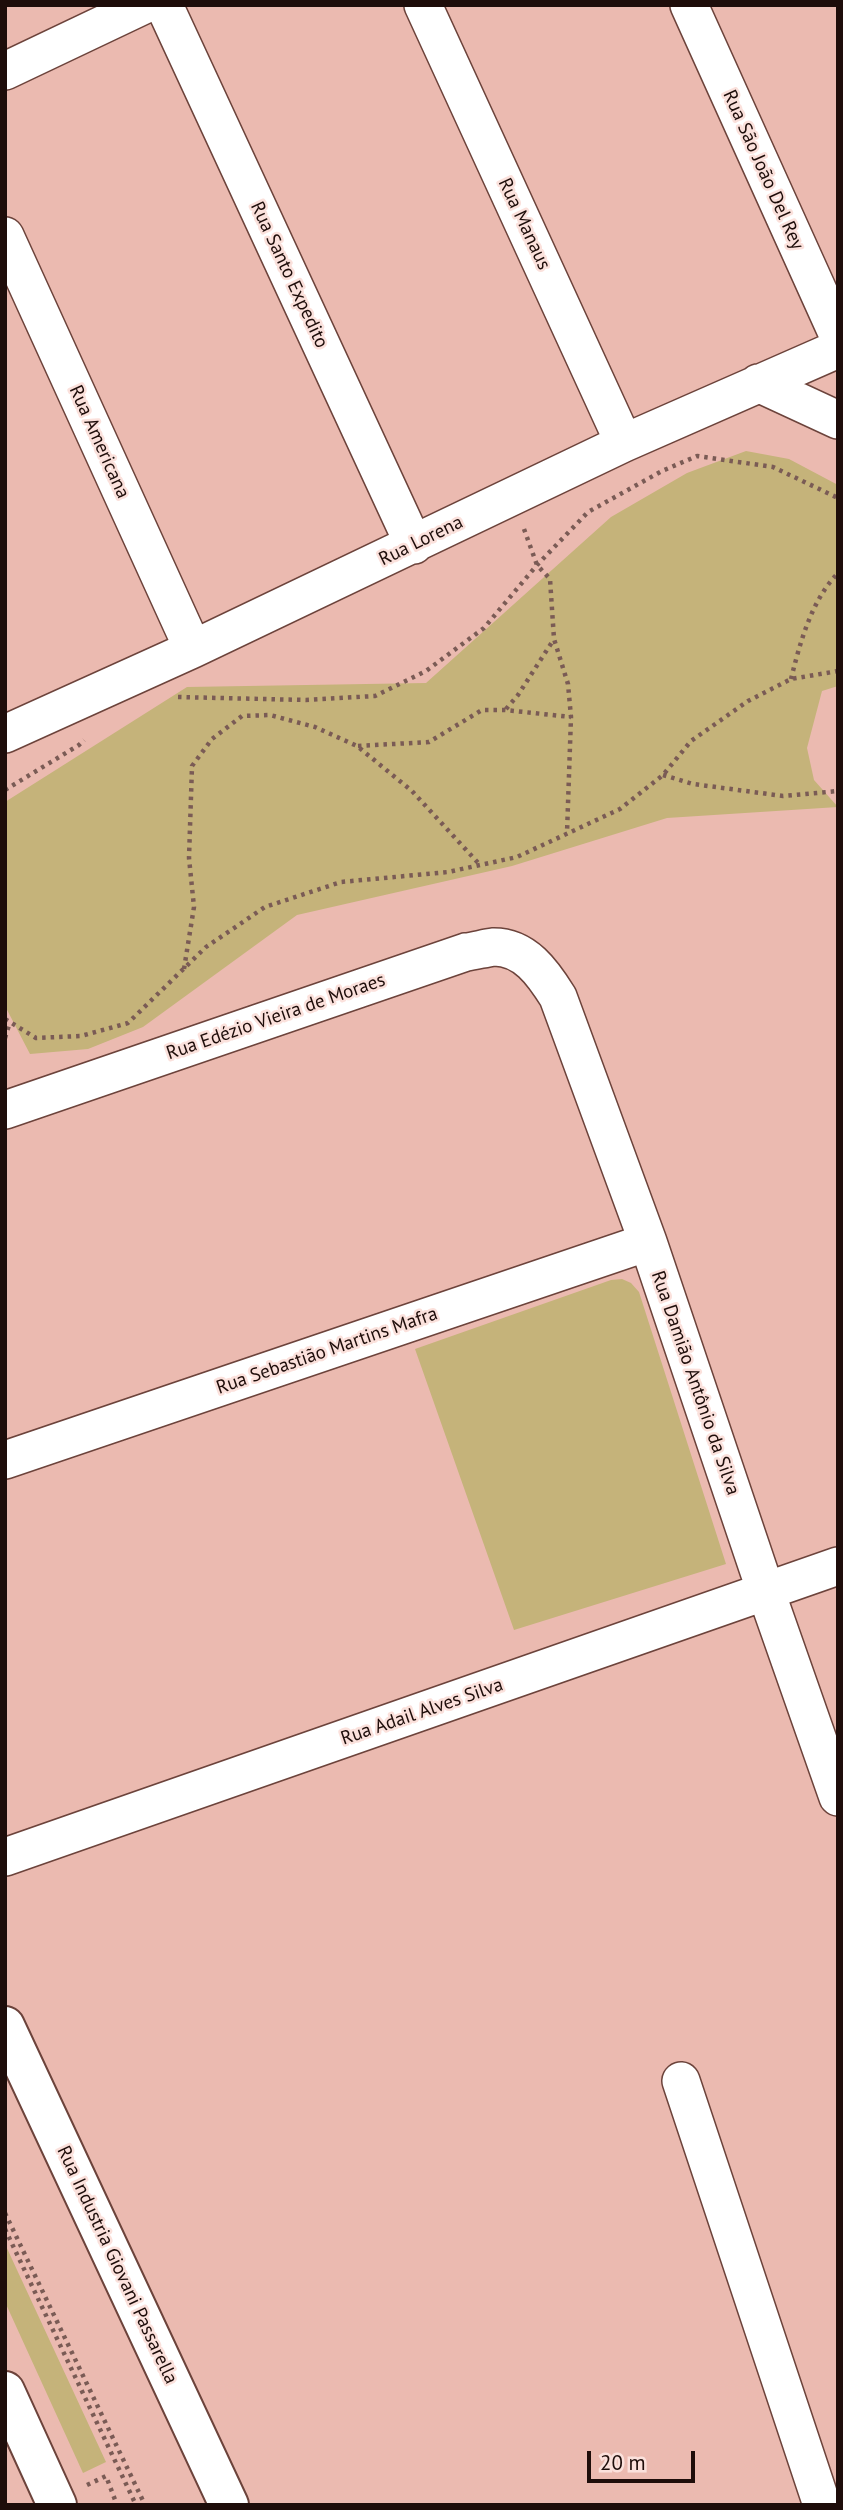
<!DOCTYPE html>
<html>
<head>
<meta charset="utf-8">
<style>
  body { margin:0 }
  #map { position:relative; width:843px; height:2510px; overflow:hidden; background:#ebbab0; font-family:"PT Sans",sans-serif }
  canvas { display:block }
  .frame { position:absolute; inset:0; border:7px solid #1e0d0a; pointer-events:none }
  .scale { position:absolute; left:587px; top:2451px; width:108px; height:32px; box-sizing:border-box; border:4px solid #1e0d0a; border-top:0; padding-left:9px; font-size:21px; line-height:24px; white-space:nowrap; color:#1e0d0a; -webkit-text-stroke:5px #fbe1dc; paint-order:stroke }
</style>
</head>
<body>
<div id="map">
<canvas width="843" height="2510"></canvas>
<div class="frame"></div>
<div class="scale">20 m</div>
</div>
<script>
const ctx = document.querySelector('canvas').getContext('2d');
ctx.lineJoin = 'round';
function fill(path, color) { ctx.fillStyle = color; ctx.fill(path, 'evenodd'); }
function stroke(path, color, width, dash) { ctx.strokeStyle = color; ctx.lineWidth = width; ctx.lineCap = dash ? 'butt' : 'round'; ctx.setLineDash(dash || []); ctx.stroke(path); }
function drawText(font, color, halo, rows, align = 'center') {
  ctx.font = font + ' "PT Sans",sans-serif'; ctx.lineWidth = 5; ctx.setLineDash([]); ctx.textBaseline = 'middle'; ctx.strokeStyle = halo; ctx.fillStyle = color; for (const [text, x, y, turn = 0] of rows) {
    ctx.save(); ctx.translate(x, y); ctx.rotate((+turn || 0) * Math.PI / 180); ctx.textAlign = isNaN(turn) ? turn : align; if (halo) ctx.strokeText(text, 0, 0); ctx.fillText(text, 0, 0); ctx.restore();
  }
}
const green = new Path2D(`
  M746,451L789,459L838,485V686L822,691L807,748L814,780L838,807L667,818L512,866L297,915L143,1027L88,1049L30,1054L5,1006V802L187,687L426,683L611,517L687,473Z
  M622,1279L631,1283L639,1292L726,1564L514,1630L415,1349L611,1280Z
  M5,2244L106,2462L83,2473L5,2302Z`);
const path = new Path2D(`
  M524,529L537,565L550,579L554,639L568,684L571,717L567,833
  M791,679C800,643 811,601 838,573
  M178,697L306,700L375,696L426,671L484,628L537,565L588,512L662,471L697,456L773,467L838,498
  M506,709L518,695L554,639
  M358,746L429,742L482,710H505L571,717
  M663,775L693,784L783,796L838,791
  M5,790L79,745L84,740
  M184,969L194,907L189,858L192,766L212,739L242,716L270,715L315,727L357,746L412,791L480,865
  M5,1019L36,1038L81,1036L128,1023L206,947L265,907L341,882L448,872L517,857L620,809L663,775L691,741L748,701L791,679L838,671
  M5,1038L10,1022
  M5,2213L145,2505
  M5,2229L136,2505
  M87,2485L106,2476L117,2505`);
const minor = new Path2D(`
  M164,5L414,545
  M423,5L624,443
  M689,5L838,335
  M5,71L144,5
  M5,236L193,649
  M758,383L838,420
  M5,734L193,649L624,443L838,349
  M5,1110L466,952C475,951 485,948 494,947C525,947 543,973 558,997L648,1242L766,1592L838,1797
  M5,1460L648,1242
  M5,1857L838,1566
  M681,2081L822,2505`);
const tertiary = new Path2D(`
  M5,2026L229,2505
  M5,2391L57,2505`);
const streetNames = [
  ["Rua São João Del Rey",763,170,66],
  ["Rua Manaus",524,224,65],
  ["Rua Santo Expedito",289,275,65],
  ["Rua Americana",99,442,66],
  ["Rua Lorena",421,541,-26],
  ["Rua Edézio Vieira de Moraes",276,1017,-19],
  ["Rua Sebastião Martins Mafra",327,1351,-19],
  ["Rua Damião Antônio da Silva",695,1383,71],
  ["Rua Adail Alves Silva",422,1712,-19],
  ["Rua Industria Giovani Passarella",117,2265,65]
];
fill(green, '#c5b37a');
stroke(minor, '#6c433b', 40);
stroke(tertiary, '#6c433b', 42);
stroke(path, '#7a5b55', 4.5, [3.5, 5]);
stroke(minor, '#fff', 37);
stroke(tertiary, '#fff', 38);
drawText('19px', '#1e0d0a', '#fbe1dc', streetNames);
</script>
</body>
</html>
